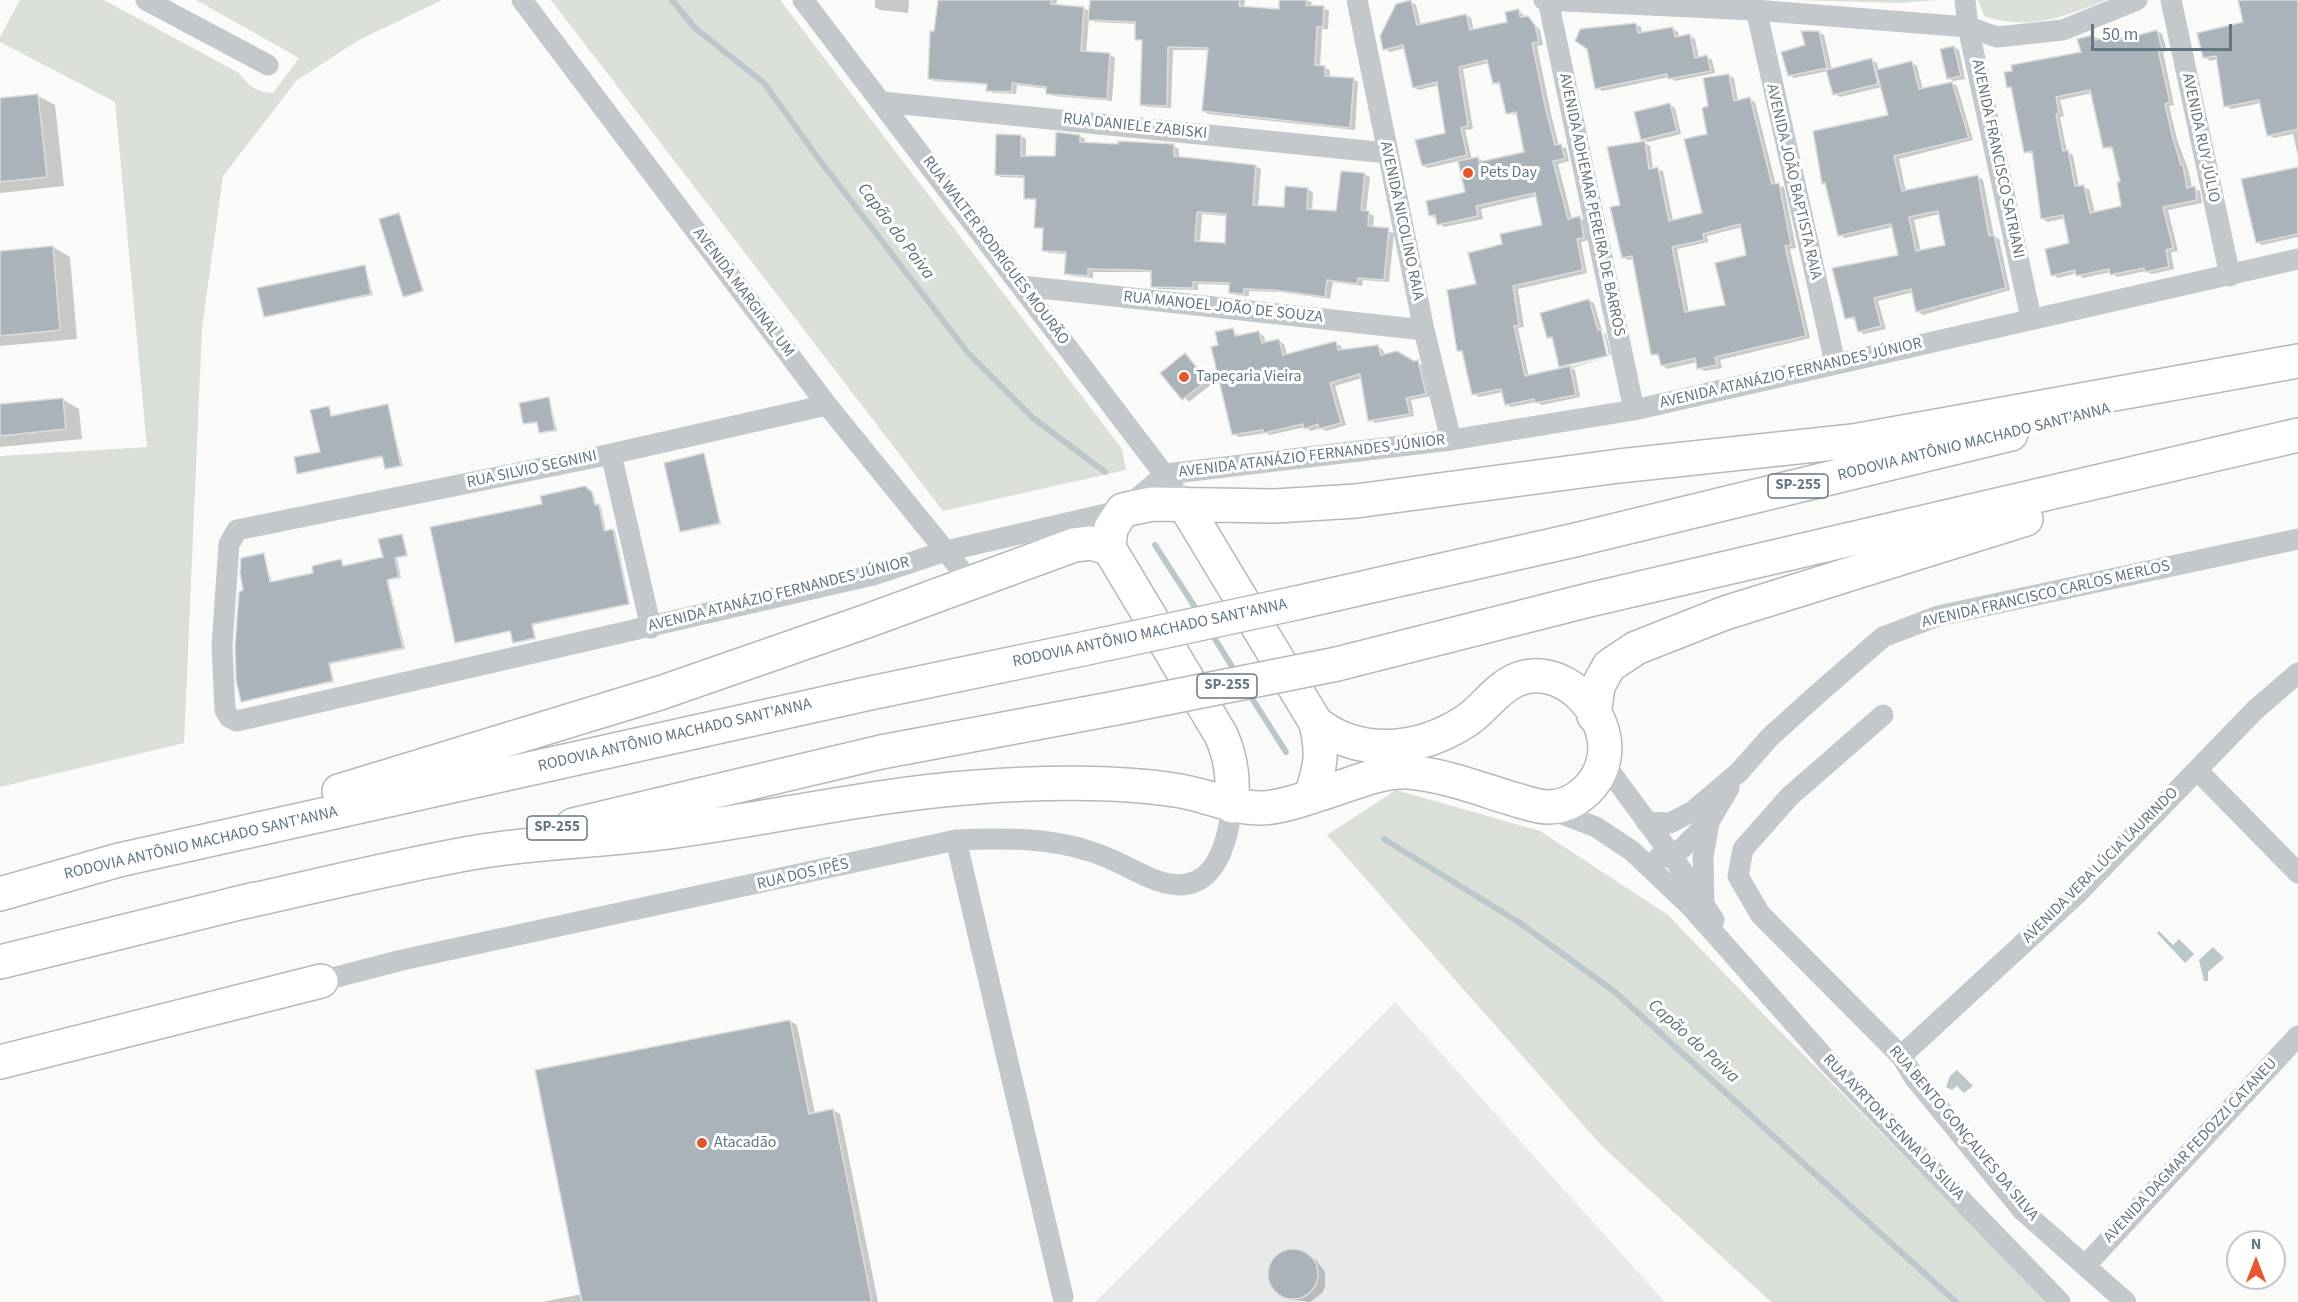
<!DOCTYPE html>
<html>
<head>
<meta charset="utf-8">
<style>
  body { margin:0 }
  #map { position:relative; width:2298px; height:1302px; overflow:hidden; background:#fafaf8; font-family:"Source Sans 3",sans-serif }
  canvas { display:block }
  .north { position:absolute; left:2226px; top:1230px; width:60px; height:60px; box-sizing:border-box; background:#fff; border:2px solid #c1c8cd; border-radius:50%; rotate:0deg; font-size:16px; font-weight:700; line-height:24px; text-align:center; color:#657683 }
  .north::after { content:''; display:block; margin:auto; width:21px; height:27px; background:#e4572e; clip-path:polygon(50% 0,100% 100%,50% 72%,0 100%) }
  .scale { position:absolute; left:2091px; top:24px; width:141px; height:27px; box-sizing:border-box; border:3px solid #657683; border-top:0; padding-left:8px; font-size:18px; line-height:21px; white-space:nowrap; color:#657683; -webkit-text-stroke:4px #fff; paint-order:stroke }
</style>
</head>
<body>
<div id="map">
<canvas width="2298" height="1302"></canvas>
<div class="north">N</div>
<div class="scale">50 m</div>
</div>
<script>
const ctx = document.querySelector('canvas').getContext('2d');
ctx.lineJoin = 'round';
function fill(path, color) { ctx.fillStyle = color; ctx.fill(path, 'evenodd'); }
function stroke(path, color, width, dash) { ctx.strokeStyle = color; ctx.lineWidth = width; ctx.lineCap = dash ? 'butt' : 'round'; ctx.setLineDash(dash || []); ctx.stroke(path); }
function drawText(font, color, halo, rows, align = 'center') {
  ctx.font = font + ' "Source Sans 3",sans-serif'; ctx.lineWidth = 6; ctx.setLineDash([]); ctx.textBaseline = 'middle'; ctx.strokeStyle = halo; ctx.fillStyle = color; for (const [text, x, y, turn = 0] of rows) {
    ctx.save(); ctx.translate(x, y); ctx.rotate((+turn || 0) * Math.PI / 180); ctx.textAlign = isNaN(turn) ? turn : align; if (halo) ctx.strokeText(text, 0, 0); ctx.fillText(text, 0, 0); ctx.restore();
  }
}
const built = new Path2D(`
  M1395,1002L1665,1302H1095Z`);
const green = new Path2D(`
  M20,0H104L239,73C249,86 256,92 273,93L299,58L196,0H442L359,40L297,80L223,176L202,328L184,743L0,787V456L147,447L115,102L0,42V37Z
  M551,0H780L1122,449L1126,470L943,511Z
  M1796,0H1938L1900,3Z
  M1978,0H2106C2065,17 2027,31 1984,16Z
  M1396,790L1540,831L1668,915L1769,1020L2028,1281L2057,1302H1771L1601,1145L1327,835Z`);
const water = new Path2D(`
  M2159,931L2173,945L2179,939L2194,954L2185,963L2157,933Z
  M2213,947L2224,958L2208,972V981H2204L2199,960Z
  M1957,1070L1973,1086L1964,1093L1957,1086L1952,1090L1946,1087L1950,1076Z`);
const shadow = new Path2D(`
  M875,0H909L908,13L880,10L875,7Z
  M940,0H1057L1056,6L1084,8L1090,12L1091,0H1245L1244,8L1280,11L1281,0H1307L1312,3L1311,7L1329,10L1328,29H1322L1320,67L1330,70V78L1353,79L1358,82L1355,130L1208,114L1203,111L1209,50H1173L1171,108L1147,107L1142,104L1144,42L1137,39V24L1095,22L1089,18L1086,53L1110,55L1115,58L1112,101L1053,96L1048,93V89L1017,85L1016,94L993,93L988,90V85L934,81L929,78Z
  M2242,0H2298V156L2293,134L2274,138L2268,135L2261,103L2231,109L2226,106L2218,59L2210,61L2205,57L2245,23Z
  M1411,2L1416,5L1421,26L1466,15L1471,18L1474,31L1509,23L1519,11L1540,30L1543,45L1537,46L1551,114L1559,146L1566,148L1569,161L1558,164L1572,219L1579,218L1585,221L1589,240L1581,242L1587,273L1518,289L1524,327L1518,328L1529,377L1606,358L1571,368L1575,370L1580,397L1542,405L1536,402L1511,407L1506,404L1503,392L1479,397L1474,394L1465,354L1458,351L1477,285L1504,245L1543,226L1537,196L1481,209L1483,219L1444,227L1431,215L1466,193L1459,161L1428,168L1423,165L1447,134L1439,85L1419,90L1414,87L1405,48L1390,52L1385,49L1382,36L1387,20L1397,5ZM1489,63L1494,83L1502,86L1507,113L1518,115L1525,153L1483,161L1478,158L1472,160L1465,130L1473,129L1463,69Z
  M1635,24L1641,27L1642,34L1672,28L1678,32L1679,38L1690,36L1695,39L1699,58L1707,57L1712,60L1715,73L1675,81L1669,77L1602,91L1597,88Z
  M2157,31L2162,34L2167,51L2163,52L2174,105L2169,106L2177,139L2188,169L2192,188L2200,191L2202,203L2168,210L2178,251L2171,252L2174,269L2152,274L2146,271L2117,277L2111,272L2083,278L2077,273L2058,278L2053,275L2071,244L2065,218L2048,222L2043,219L2034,154L2026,152L2013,90L2008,87L2082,53L2093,36L2099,39L2118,36L2124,39ZM2092,93L2104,147L2114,150L2122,183L2123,207L2095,213L2089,189L2079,187L2073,155L2067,152L2060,117L2064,116L2060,100Z
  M1818,32L1824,35L1832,70L1871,60L1877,63L1879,71L1912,63L1917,66L1923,90L1952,83L1957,86L1973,140L1899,159L1906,192L1978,177L1983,180L1994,236L1999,239L2010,290L1923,315L1917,311L1913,292L1878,301L1886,329L1864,334L1859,331L1856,320L1846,318L1900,256L1893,227L1845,238L1839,235L1827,185L1823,183L1890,116L1882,87L1840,97L1834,94L1828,71L1794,78L1789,75ZM1940,214L1947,246L1921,252L1914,220Z
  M1954,47L1959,50L1965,79L1953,81L1948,78Z
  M1728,75L1734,78L1738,101L1749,99L1755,102L1776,185L1784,187L1796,248L1790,249L1810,338L1720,360L1722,368L1704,371L1699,368L1697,362L1667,369L1662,365L1660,357L1652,354L1634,259L1628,260L1623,257L1622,206L1645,143L1650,146L1653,169L1663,171L1673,221L1704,214L1710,107ZM1742,227L1748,256L1726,306L1689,313L1677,249L1708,242L1707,236Z
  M38,96L55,105L64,186L0,193V99Z
  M1670,105L1675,108L1681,134L1648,142L1642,139Z
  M998,135L1021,136L1026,139V157L1056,158L1079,136L1085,139V143L1173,146L1179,149V158L1255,166L1261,169L1258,207L1285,209L1307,189L1313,192L1312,211L1338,212L1364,174L1370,177L1366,212L1374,216L1373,228L1394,233L1389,282L1363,280L1362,286L1333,282L1330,299L1280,292L1249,291V296L1235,295L1230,292L1231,285L1198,284V290L1158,289L1152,286V273L1147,272H1093V278L1071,276L1066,273L1067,254L1049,253L1043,250L1044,230L1036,227L1037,201L1025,198L1026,178L1001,177L996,174ZM1202,214L1227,216V244L1200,243Z
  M2298,168V237L2262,245L2257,242Z
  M399,215L424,291L406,297L404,296Z
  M53,247L70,257L77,339L0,346V252Z
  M365,267L373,295L265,316Z
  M1589,300L1594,303L1602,330L1563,368L1554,340L1549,337Z
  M1233,330L1239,337L1259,333L1264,336L1266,344L1279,341L1284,344L1287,355L1335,343L1341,346L1342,351L1378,346L1383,350L1385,355L1423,365L1431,396L1411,400L1414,416L1375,423L1370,420L1362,378L1335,386L1346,425L1326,431L1321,428L1311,431L1305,427L1270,435L1266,433L1239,437L1233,434L1220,346Z
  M1604,332L1606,334L1611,354L1609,355Z
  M1185,355L1212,384L1189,402L1162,374Z
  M62,399L79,409L82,439L0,447V405Z
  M549,399L557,431L542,433L539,423L524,424Z
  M387,406L403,466L388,469L384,457L298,473L321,453L328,408L332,417Z
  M704,455L721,524L683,532L681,531Z
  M587,489L594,495L596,506L601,507L606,532L615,531L630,604L533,625L536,639L516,643L512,631L456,642L544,505Z
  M402,535L408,556L397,558L401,578L388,580L405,649L330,664L334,682L242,701L245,591L264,555L272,583L315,574L341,561L344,567L384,558Z
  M790,1021L797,1025L815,1114L833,1110L840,1114L878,1302H542L582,1294Z
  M1292,1250L1316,1260L1325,1272V1287L1322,1293L1310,1302L1288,1299L1279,1294L1270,1282V1267L1273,1260L1285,1252Z`);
const stream = new Path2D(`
  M672,0L695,28L764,83L818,158L968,353L1033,418L1105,472
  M1155,545L1200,615
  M1210,631L1236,673
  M1248,692L1286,752
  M1384,839L1520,923L1615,992L1956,1302`);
const building = new Path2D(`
  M938,0H1052L1051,4L1084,7L1081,51L1110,53L1107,99L1046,94V87L1012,83V92L986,91L987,84L928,79L930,31H934Z
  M1090,0H1240L1239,6L1279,9V0H1307L1306,5L1324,6L1323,27H1317L1315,65L1325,66V76L1354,78L1350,128L1202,111L1208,48L1168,47L1167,106L1140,105L1142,40H1135V22L1088,20Z
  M1411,0L1417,25L1466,14L1470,30L1507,22L1505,12L1519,9L1520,17L1528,16L1535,25L1539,42L1532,43L1546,110L1555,145L1561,144L1565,159L1553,161L1568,219L1580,216L1584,238L1577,239L1583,270L1513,286L1519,325L1514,326L1525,376L1570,366L1576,395L1535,403L1534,399L1505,405L1501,389L1472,395L1462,351H1457L1447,290L1476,284L1468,253L1502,244L1500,234L1542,225L1535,193L1476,206L1478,216L1437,225L1435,215L1429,216L1426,201L1465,192L1458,161L1478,157L1479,162L1524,152L1516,112L1506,114L1499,82L1493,84L1487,60L1459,67L1468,126L1461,128L1467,155L1422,166L1415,140L1445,133L1437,82L1413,88L1403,45L1383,50L1380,36L1396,4Z
  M2238,0H2298V129L2267,136L2259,100L2224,107L2216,56L2203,58L2197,33L2243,22Z
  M1636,23L1638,33L1673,27L1675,37L1690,34L1695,58L1707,55L1711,71L1668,79L1667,74L1595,89L1587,49L1575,41L1580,29Z
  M2157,30L2162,49L2158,50L2170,102L2165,104L2172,135L2181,165H2183L2187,188L2195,186L2197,200L2163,207L2173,248L2166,250L2169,267L2145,272L2144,268L2110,275L2109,269L2076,276L2075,270L2051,276L2045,249L2069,243L2063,215L2041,219L2032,151L2024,153L2011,87L2007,88L2004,72L2012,71L2011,65L2081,52L2077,39L2093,35L2095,40L2119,34L2120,40ZM2090,90L2103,148L2112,147L2120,182H2117L2121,206L2090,213L2084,185L2075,186L2068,150L2063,151L2056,114L2059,113L2056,97Z
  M1801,31H1819L1827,68L1788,76L1781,52L1805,45Z
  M1954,46L1961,76L1947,79L1940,49Z
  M1872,58L1878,84L1833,95L1826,70Z
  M1912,61L1919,89L1952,82L1969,138L1894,156L1902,191L1978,175L1989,236L1994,235L2006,288L1916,312L1911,289L1874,298L1881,326L1858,332L1854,317L1845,319L1832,268L1898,255L1891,224L1838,236L1825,183L1822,184L1813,131L1888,115L1876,70ZM1938,211L1945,245L1916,251L1909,217Z
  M1729,74L1734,101L1750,97L1772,184L1779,183L1791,245L1785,246L1806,336L1715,357L1717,365L1697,369L1695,358L1661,366L1658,354L1651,355L1632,256L1622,258L1610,207L1620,205L1607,147L1645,141L1649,169L1658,167L1669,221L1702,213L1684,139L1707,134L1702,108L1708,106L1703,78ZM1740,224L1746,255L1715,263L1725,305L1685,312L1672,247L1704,240L1703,234Z
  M38,94L47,177L0,182V98Z
  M1670,103L1677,131L1641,140L1634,112Z
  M1056,132L1080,135V142L1118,144V141L1174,144V156L1256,165L1253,205L1284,207L1285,186L1308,188L1307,209L1336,211L1341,171L1365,173L1361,210L1369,211L1368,226L1389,228L1384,280L1358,278L1357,284L1327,280L1325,297L1273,290L1244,289V294L1229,293V283L1193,282V288L1151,287V271L1140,270L1088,269V276L1064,274L1066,252L1042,251L1043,228H1034L1036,199H1024V176L995,175L996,134L1021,135V156H1055ZM1197,212L1226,214L1225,243L1195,241Z
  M2298,167V234L2256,243L2241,179Z
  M399,213L423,291L403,297L379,219Z
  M53,246L60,330L0,336V251Z
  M365,265L371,294L264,317L257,288Z
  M1589,299L1598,330L1601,329L1607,356L1559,367L1552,337L1547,338L1540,313Z
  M1233,328L1235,336L1259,331L1262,343L1279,339L1283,355L1336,341L1338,350L1378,345L1381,355L1397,351L1414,361L1418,360L1426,394L1406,398L1410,414L1368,421L1360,374L1330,383L1341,423L1319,429L1318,424L1304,429L1303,424L1264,433L1263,430L1232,435L1211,347L1218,345L1215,332Z
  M1185,353L1207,380L1182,400L1160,373Z
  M549,397L555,430L539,433L537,422L523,424L519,403Z
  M63,398L66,429L0,436V404Z
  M388,404L401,466L385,469L382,456L297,474L294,457L320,452L310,410L329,406L331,416Z
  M704,453L720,523L680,532L664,463Z
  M585,486L592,492L595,505L599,504L604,531L613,529L629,604L532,624L535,638L513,643L510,631L455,643L430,527L542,504L540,496Z
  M402,534L407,555L395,558L399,577L387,580L403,648L329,663L333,681L241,702L236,680L235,646L239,592L243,590L240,573L241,558L264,553L270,582L313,573L312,566L341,559L343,566L383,557L378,539Z
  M790,1020L809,1114L833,1109L872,1302H582L535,1070Z
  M1268 1274a25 25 0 1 1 50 0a25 25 0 1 1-50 0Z`);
const minor = new Path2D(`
  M146,0L268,65
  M522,0L827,405L970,581
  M803,0L1173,486
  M1357,0L1424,330L1451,440
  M1544,0L1754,10L1968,27L1997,37L2063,30L2137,0
  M1548,0L1634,410
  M1754,0L1835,363
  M1965,0L1968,27L2031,318
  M2171,0L2230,276
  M882,102L1387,153
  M1022,286L1424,330
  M827,405L611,454L237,530L229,544L222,646L225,710L229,717L237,721L873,575L946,551L1123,510L1166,474L1451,440L1634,410L2298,259
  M611,454L651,628
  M1883,715L1790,796L1743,849L1738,876L1760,914L1901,1056L1914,1077L2023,1211L2126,1302
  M1603,762L1673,857L1714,920
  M2197,770L2298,873
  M1549,809L1596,827L1632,851L1691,907L1833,1067L2060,1302
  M1646,822L1670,823L1693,811L1739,772L1770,737L1812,699L1883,637L1938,616L2298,539
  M956,840L1063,1297
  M1659,857H1673L1709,822L1729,788
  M1704,902L1703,857L1709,822
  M321,981L402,960L956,840C1001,838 1046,837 1089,851C1110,857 1128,868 1148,877C1208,904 1226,856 1232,806
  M1901,1056L2078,893L2255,710L2298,673
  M2085,1266L2298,1036`);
const motorway = new Path2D(`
  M1184,504L1316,723C1323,753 1321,766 1311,795
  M1296,603L1575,540L2011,434
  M1337,664L1589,600L2298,435
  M1594,716L1598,686L1609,666L1636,648L1725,613L2026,519
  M339,791L660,693L867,621L1074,545L1091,543L1109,548
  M1232,806C1233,780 1232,759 1221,735L1109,548L1111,528L1123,510L1152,504L1275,506L1356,501L1619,466L1853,441L2298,361
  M573,825L881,752L1116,708
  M0,894L119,860L866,694L1087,648
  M235,904C313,887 392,867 471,853C539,841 608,841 676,831C777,817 876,794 977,787C1037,782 1116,781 1174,790C1205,794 1230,808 1262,808C1286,808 1339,787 1365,779C1378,775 1395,771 1409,772C1444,775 1480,789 1513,799C1524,802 1536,807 1548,807C1575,807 1599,785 1604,758C1612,712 1560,659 1514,681C1495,690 1483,710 1466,721C1420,751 1361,758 1316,723
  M0,962L255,899
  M0,1062L321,981`);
const motorwayBridge = new Path2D(`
  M1087,648L1296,603
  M1116,708L1337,664`);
const markers = [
  [1468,173,6,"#e4572e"],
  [1184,377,6,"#e4572e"],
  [702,1143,6,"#e4572e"]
];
const shields = [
  [1798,486,60],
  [1227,686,60],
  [557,828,60]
];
const shieldNames = [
  ["SP-255",1798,486],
  ["SP-255",1227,686],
  ["SP-255",557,828]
];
const streetNames = [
  ["RUA DANIELE ZABISKI",1135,127,6],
  ["AVENIDA RUY JÚLIO",2200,138,78],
  ["AVENIDA FRANCISCO SATRIANI",1997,159,78],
  ["AVENIDA JOÃO BAPTISTA RAIA",1793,182,77],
  ["AVENIDA ADHEMAR PEREIRA DE BARROS",1591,205,78],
  ["AVENIDA NICOLINO RAIA",1401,221,78],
  ["RUA WALTER RODRIGUES MOURÃO",995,251,53],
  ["AVENIDA MARGINAL UM",743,293,53],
  ["RUA MANOEL JOÃO DE SOUZA",1223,308,6],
  ["AVENIDA ATANÁZIO FERNANDES JÚNIOR",1791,374,-13],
  ["RODOVIA ANTÔNIO MACHADO SANT'ANNA",1974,443,-14],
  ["AVENIDA ATANÁZIO FERNANDES JÚNIOR",1312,457,-7],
  ["RUA SILVIO SEGNINI",532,470,-12],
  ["AVENIDA ATANÁZIO FERNANDES JÚNIOR",779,595,-14],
  ["AVENIDA FRANCISCO CARLOS MERLOS",2046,595,-13],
  ["RODOVIA ANTÔNIO MACHADO SANT'ANNA",1150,634,-12],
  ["RODOVIA ANTÔNIO MACHADO SANT'ANNA",675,736,-13],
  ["RODOVIA ANTÔNIO MACHADO SANT'ANNA",201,844,-13],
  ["AVENIDA VERA LÚCIA LAURINDO",2101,866,-45],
  ["RUA DOS IPÊS",803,875,-13],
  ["RUA AYRTON SENNA DA SILVA",1893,1128,46],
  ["RUA BENTO GONÇALVES DA SILVA",1963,1134,50],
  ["AVENIDA DAGMAR FEDOZZI CATANEU",2191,1151,-47]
];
const poiNames = [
  ["Pets Day",1480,173],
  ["Tapeçaria Vieira",1196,377],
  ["Atacadão",714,1143]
];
const waterNames = [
  ["Capão do Paiva",895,232,53],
  ["Capão do Paiva",1693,1042,42]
];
fill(built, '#e8e9e9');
fill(green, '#dadfd7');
fill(water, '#bbc7cb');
fill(shadow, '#0003');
stroke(stream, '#bbc7cb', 6);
fill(building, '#aab3b9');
stroke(building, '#dcdcda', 1.5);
stroke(motorway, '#b4b9bd', 36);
stroke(minor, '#c3c8cc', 21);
stroke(motorway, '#fff', 33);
stroke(motorwayBridge, '#b4b9bd', 36, []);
stroke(motorwayBridge, '#fff', 33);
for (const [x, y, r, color] of markers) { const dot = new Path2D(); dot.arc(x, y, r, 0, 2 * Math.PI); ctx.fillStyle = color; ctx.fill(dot); stroke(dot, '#fff', 2); }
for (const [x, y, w] of shields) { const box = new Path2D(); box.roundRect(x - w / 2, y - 12, w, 24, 4.5); ctx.fillStyle = '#fff'; ctx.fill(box); stroke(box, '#657683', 1.5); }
drawText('bold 15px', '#657683', null, shieldNames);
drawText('16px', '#657683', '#fff', streetNames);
drawText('16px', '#657683', '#fff', poiNames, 'left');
drawText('italic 18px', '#60757c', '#fff', waterNames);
</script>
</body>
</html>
